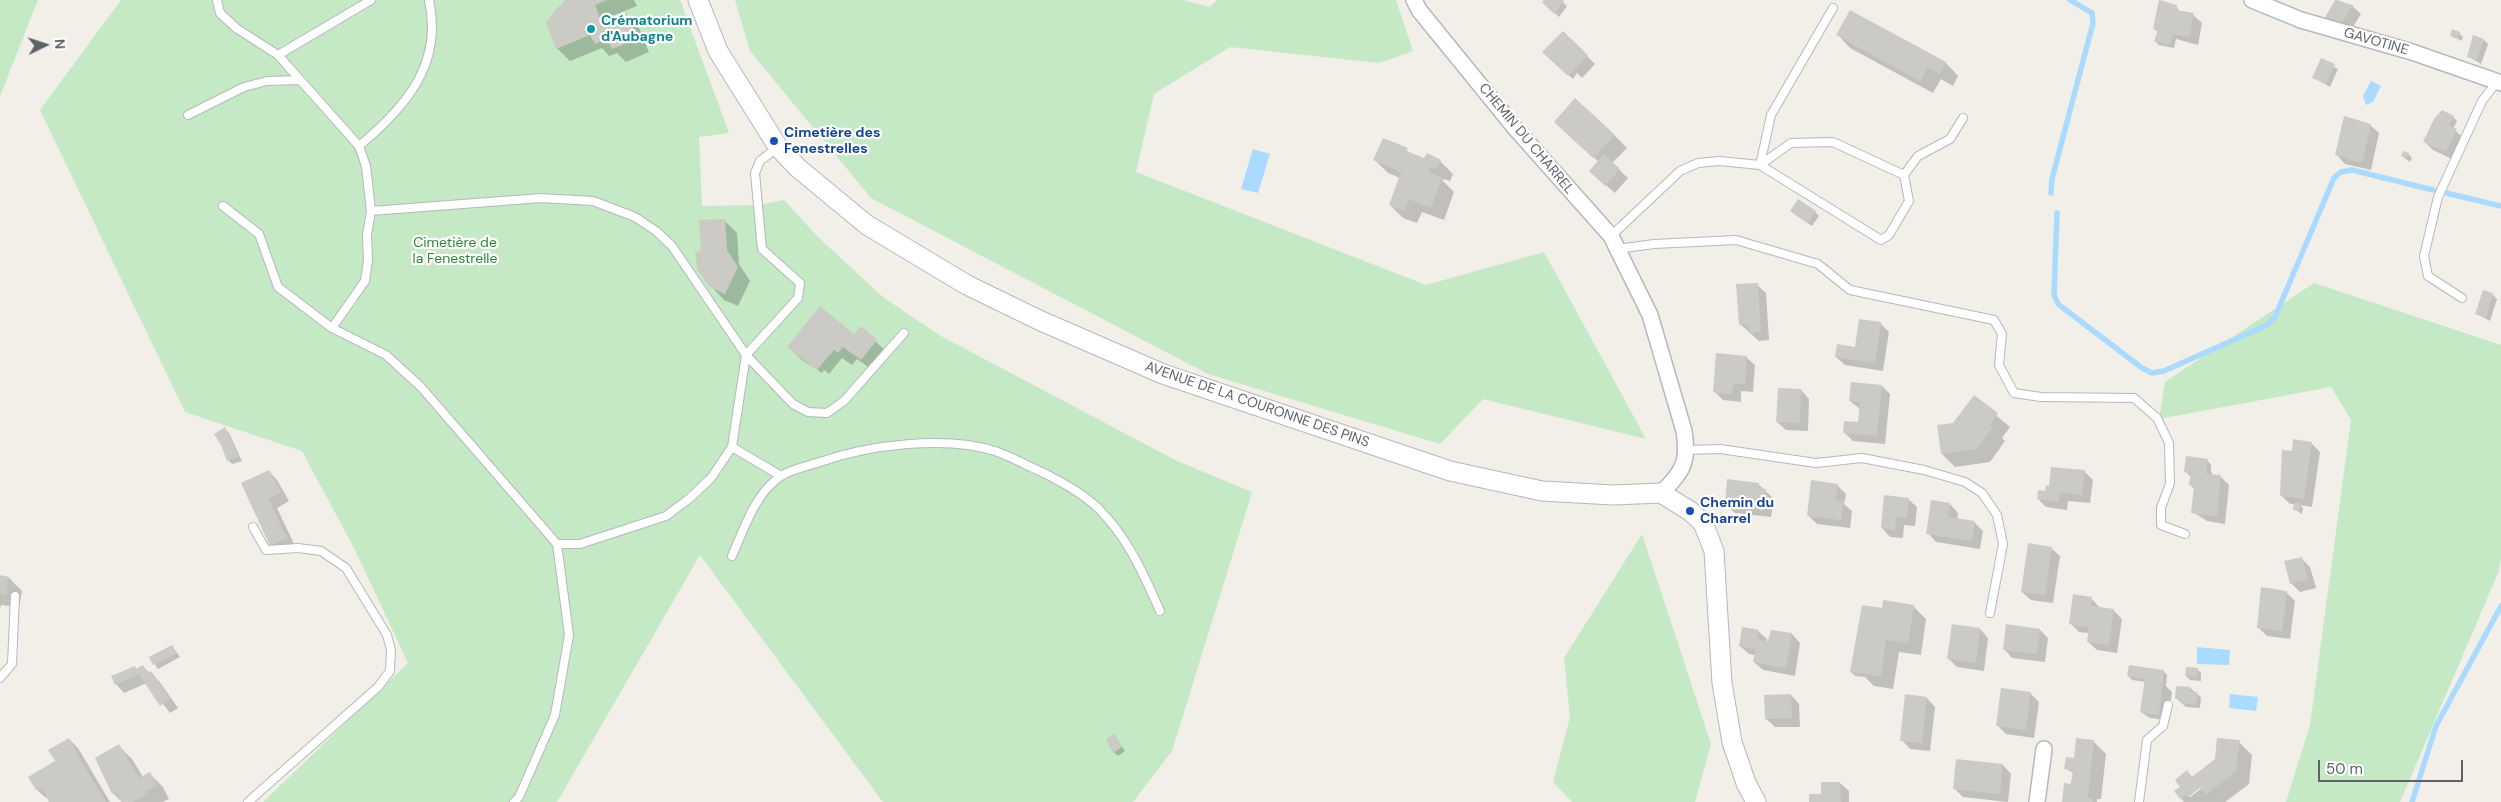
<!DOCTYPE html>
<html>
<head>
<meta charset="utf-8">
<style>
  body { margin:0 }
  #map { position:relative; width:2501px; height:802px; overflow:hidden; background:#f1efe8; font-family:"DM Sans",sans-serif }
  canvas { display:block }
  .north { position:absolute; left:20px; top:20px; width:50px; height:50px; -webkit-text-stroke:4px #fff; paint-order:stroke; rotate:86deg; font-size:14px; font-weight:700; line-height:20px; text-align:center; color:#5f6368 }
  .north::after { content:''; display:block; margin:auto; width:18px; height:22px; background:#5f6368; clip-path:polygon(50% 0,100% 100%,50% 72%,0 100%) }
  .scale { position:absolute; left:2318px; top:760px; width:145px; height:22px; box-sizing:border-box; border:2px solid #5f6368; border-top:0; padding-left:6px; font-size:15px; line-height:18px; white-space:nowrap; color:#5f6368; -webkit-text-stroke:4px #fff; paint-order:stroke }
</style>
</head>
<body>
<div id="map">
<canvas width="2501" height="802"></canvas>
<div class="north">N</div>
<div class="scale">50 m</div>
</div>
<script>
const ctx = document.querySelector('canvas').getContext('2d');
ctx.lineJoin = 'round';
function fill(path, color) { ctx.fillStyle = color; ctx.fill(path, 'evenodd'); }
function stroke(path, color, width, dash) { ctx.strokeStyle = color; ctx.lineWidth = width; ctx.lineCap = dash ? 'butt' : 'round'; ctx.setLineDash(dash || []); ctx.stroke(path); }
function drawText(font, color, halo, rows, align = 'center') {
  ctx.font = font + ' "DM Sans",sans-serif'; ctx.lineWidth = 4.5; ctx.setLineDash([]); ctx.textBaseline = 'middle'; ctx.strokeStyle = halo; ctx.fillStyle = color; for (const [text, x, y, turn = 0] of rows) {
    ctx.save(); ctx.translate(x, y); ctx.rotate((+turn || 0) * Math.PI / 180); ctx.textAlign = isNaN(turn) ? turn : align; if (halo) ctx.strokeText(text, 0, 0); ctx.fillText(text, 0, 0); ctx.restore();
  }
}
const green = new Path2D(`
  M0,0H38L0,96Z
  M121,0H680L729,133L699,137L702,206L758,205L784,200L818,237L883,297L939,335L1177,461L1252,492L1172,751L1133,802H883L700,555L557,802H263L408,663L355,550L302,451L185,412L40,110Z
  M735,0H1183L1210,7L1217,0H1396L1413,51L1379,63L1230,47L1154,94L1136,172L1426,285L1544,252L1646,439L1483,399L1440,444L1208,374L871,198L750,51Z
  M2314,283L2501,345V560L2498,573L2400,802H2286L2310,725L2351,420L2331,387L2159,419L2165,382Z
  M1642,534L1711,744L1695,802H1572L1553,782L1570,717L1564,658Z`);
const water = new Path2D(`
  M2371,81L2381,86L2373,102L2366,105L2363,96Z
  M1253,149L1270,154L1258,193L1241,189Z
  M2197,647L2230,650L2229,665L2197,664Z
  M2230,694L2258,697L2256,711L2229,708Z`);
const shadow = new Path2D(`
  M567,0H634L637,6L607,18L609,22L626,15L639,28L649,52L626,62L617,53L609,56L602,48L570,61L557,48L547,23L558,8Z
  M1546,0H1560L1567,6L1559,17L1544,2Z
  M2337,0L2352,6L2361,14L2348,35L2325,21Z
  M2176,6L2180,12L2193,15L2202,23L2198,45L2176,39L2174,48L2159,45L2155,41L2158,32L2154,29Z
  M1850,11L1946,63L1958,76L1953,86L1941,79L1933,93L1850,48L1838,35Z
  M1563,32L1595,64L1582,78L1577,73L1573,79L1544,52Z
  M2459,33L2463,37L2462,41L2451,36Z
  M2484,40L2488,44L2481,64L2469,57Z
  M2321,60L2338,69L2330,87L2313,77Z
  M2453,117L2457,121L2453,129L2465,139L2454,160L2433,150L2425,142Z
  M2370,125L2379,133L2371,170L2345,164L2337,155Z
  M1568,134L1614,135L1627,148L1612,163L1628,178L1615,193L1599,179V162Z
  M1399,147L1425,160L1440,161L1453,174L1450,181L1443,179V181L1454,192L1444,220L1422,212L1417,223L1403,218L1390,205L1400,178L1388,173L1375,160Z
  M2408,154L2412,158L2410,162L2402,156Z
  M1815,212L1819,216L1812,226L1796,215Z
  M724,220L737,233L739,264L750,281L738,306L724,300L711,286L702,252Z
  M1757,285L1766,293L1769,340L1759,341L1740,324Z
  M2484,292L2493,295L2497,299L2490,321L2477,314Z
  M1880,323L1889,332L1883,371L1845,365L1836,357L1856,348Z
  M861,328L889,354L875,372L857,359L852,365L842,358L829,374L824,370L822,373L802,360L789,347L854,336Z
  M1746,357L1755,365L1753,392L1741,391V402L1723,400L1715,392Z
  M1882,386L1890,394L1885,444L1853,441L1844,432L1859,424L1860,409L1850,401Z
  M1801,390L1809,399L1808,431L1786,430L1777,422Z
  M1974,397L2010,427L2002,438L2005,441L1990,462L1955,467L1942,454L1954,424Z
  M225,429L229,433L242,461L232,464L228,460Z
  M2312,444L2320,452L2312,507L2300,505L2303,508L2302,514L2294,509L2295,504H2290L2281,495L2293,453Z
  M2207,460L2211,465V472L2214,476L2221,477L2229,485L2225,524L2207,521L2193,512L2195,489L2190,485L2191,477L2186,472Z
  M269,471L277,480L289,501L277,508L295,546L280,554L271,545L242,484Z
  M2084,471L2093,480L2090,503L2068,501L2067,510L2046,507L2038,499L2049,494V487Z
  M1758,484L1774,499L1771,517L1735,513L1726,505Z
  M1837,485L1846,494L1844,504L1852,511L1850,528L1817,524L1808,515Z
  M1908,499L1917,507L1915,526L1904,525L1903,538L1890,537L1882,528Z
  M1950,504L1958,513L1957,520L1974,522L1983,531L1980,549L1936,542L1928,533Z
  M2051,548L2060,556L2053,603L2031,600L2022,592Z
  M2301,558L2310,567L2316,588L2300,592L2291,583Z
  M0,576L9,578L22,591L19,607L1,605L0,609Z
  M2286,592L2295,601L2290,639L2267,636L2258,627Z
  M2091,598L2100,608L2113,610L2122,619L2117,653L2097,650L2088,642L2089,633L2079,632L2071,624Z
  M1913,606L1926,619L1921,655L1899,652L1893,689L1874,686L1865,677L1855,676L1851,672L1883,610Z
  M1980,629L1988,638L1984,671L1957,667L1948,658Z
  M2040,630L2048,638L2045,662L2012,658L2004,649Z
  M1758,631L1767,639L1766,642L1769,643L1772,631L1792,634L1800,643L1795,676L1763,670L1754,662L1755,655L1749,654L1740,646Z
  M172,646L180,657L158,669L150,657Z
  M143,667L159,681L178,708L170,713L147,683L124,693L116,684L135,668L137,670Z
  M2197,669L2201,673V681L2190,680L2186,676Z
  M2163,671L2167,675L2166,686L2172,692L2168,720L2150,718L2141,712L2145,682L2132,680L2128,676Z
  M2190,688L2201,697L2200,708L2186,707L2176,698Z
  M2030,693L2039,702L2034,738L2006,734L1997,725Z
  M1791,695L1799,704L1800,727H1775L1766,719Z
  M1927,698L1935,707L1930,751L1910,749L1902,740Z
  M1114,735L1125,751L1118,756L1114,752Z
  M69,739L78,748L110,802H51L48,797L46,798L37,790Z
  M2093,741L2106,754L2101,799H2097V802H2065L2074,773L2066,769Z
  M2239,742L2252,755L2249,784L2225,802H2184L2176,792L2182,787L2187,772L2193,778ZM2204,783L2206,785L2190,797L2188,796Z
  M119,746L132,759L143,777L150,774L163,787L169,799L162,802H122L113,793Z
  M2003,765L2011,774L2008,802L1963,797L1954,788Z
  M1840,783L1849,791V802H1811Z`);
const stream = new Path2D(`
  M2051,193L2052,179L2093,23L2092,13L2070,0
  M2446,193L2501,206
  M2057,213L2054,295L2058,304L2142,368L2152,373L2164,371L2267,325L2275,317L2334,178L2341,172L2352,170L2433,190
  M2412,802L2436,726L2501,606`);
const building = new Path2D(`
  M565,0H607L595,5L602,23L627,13L637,39L612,49L607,39L595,44L590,35L556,49L546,22Z
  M1544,0H1562L1564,1L1554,14L1542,2Z
  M2159,0L2177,5L2176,10L2194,13L2189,37L2173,34L2170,45L2154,41L2158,29H2153Z
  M2335,0L2353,5L2339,28L2323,21Z
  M1850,10L1946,62L1940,74L1928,67L1920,81L1836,35Z
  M2452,29L2460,32L2458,38L2450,36Z
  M1563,31L1588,55L1568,76L1542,52Z
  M2473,35L2484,39L2477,60L2467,57Z
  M2321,58L2335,64L2326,84L2312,78Z
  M1575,98L1615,135L1593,158L1554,122Z
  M2442,110L2454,116L2449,125L2457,129L2446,152L2423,142L2434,119Z
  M2344,116L2371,124L2362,163L2335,155Z
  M1383,138L1408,148L1406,151L1424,158L1427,153L1441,160L1437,169L1430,167L1429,172L1442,178L1431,208L1409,199L1404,211L1389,205L1401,172L1373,160Z
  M2403,151L2409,153L2406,159L2401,156Z
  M1604,154L1620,169L1605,186L1589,171Z
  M1798,199L1816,211L1807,223L1790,211Z
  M725,219L727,250L738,267L725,294L710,287L698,271L695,252L701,251L699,220Z
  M1758,283L1761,332L1749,333L1748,324L1739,325L1736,284Z
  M2483,290L2493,293L2486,318L2475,314Z
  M820,306L854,334L861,326L877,340L861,360L843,347L838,353L834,350L817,370L787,347Z
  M1859,319L1881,322L1875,363L1835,357L1837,344L1855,347Z
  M1716,353L1747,356L1745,384L1733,383L1732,394L1713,392Z
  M1851,382L1882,385L1877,436L1843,433L1844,421L1858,422L1860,402L1849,401Z
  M1778,388L1801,389L1800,423L1776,422Z
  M1974,395L1998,413L1990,425L1993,427L1977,449L1941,454L1937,425L1953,423Z
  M225,427L239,457L227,461L221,445L214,434Z
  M2293,439L2312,442L2304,499L2280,496L2282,450L2292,451Z
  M2186,456L2208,459L2206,474L2221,475L2217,516L2191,513L2194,486L2189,485L2191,473L2184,472Z
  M2051,467L2085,470L2082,495L2060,493L2059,502L2037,499L2038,490L2045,491L2046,485L2049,486Z
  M269,470L281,492L269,499L287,538L270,546L241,483Z
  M1727,479L1759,483L1758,488L1766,489L1763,510L1725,505Z
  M1811,480L1838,484L1836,500L1844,501L1841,520L1807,516Z
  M1884,495L1909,498L1907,518L1896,517L1895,530L1881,528Z
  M1931,500L1950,503L1948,517L1975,521L1972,541L1926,534Z
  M2294,503H2300L2299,511L2293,510Z
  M2028,543L2052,547L2045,595L2021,592Z
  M2302,557L2308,580L2290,584L2284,561Z
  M0,575L9,577L6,595L0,594Z
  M2261,587L2287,591L2282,631L2257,628Z
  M2073,594L2092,597L2091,606L2114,609L2109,645L2087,642L2089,627L2069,624Z
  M1883,600L1914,605L1908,643L1886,640L1881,676L1850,672L1862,605L1882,608Z
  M1952,624L1980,628L1976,663L1947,659Z
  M2006,624L2040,629L2037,654L2003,650Z
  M1742,627L1759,630L1757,639L1768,641L1771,630L1792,633L1786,668L1753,662L1755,649L1739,646Z
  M172,645L177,653L153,665L149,657Z
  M143,665L148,673L151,671L170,699L160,706L139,674L115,685L111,676L135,666L136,669Z
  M2129,665L2164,670L2159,715L2140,712L2145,679L2127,676Z
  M2186,667L2198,668L2197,677L2185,676Z
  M2176,686L2190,687V691L2197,692L2196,705L2180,703L2181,699H2175Z
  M2001,688L2031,692L2026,730L1996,726Z
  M1791,694L1792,718L1765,719L1764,695Z
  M1905,694L1927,697L1922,743L1900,741Z
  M1115,734L1122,747L1113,753L1106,739Z
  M69,738L83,764L106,802H49L42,788L36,790L28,777L55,761L48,750Z
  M2076,738L2094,740L2088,797L2093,799L2092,802H2062L2064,783L2071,784L2073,770L2064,769L2066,757L2074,758Z
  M2217,738L2240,740L2236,771L2206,795L2200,788L2188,797L2186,795L2180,799L2174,791L2180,787L2175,780L2187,770L2192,777L2215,759Z
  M119,744L139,778L150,772L157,785L146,791L148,794L133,802H122L116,792L112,794L95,758Z
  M1956,759L2003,764L2000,794L1953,789Z
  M1821,782H1840L1841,802H1809V794H1821Z`);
const service = new Path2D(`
  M217,0L220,13L236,28L278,55L359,146L366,166L371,211L367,235L368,260L365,281L332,328
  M278,55L371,0
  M188,115L244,87L267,81L300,80
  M359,146C406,107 443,64 429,0
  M1760,165L1771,115L1833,8
  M1760,165L1791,143L1833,142L1904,175
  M223,206L259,234L278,287L332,328L386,355L421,387L557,544H580L666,516L690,498L711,478L732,447L746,355L798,298L800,283L762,249L755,173L760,161L778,147
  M371,211L541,198L593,201L635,217L656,231L672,246L746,355L793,404L808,412L827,413L844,401L904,333
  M1611,236L1680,171L1698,163L1719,161L1760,165L1881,240L1889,235L1909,201L1904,175L1918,156L1950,139L1963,118
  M1617,249L1654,244L1736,240L1818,264L1850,290L1994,320L2002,334L1999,365L2014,393L2041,397L2134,398L2157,418L2169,443L2170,483L2161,508V525L2185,534
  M2462,298L2428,276L2424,256L2438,197L2482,101L2497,82
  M732,447L781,476
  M1687,450L1720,449L1816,463L1862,458L1924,470L1965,482L1982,493L1997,515L2003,544L1990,613
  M732,556C744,529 755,493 781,476C791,469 808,466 820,462C868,445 946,435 995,451C1012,457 1028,466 1044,473C1063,483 1082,493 1098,508C1128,538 1143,573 1160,611
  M0,678L12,664L15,596
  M248,802L378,687L390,671L391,650L387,635L346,568L321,551L298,548L266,550L253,527
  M514,802L519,797L555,715L569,635L557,544
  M2139,802L2147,740L2163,726L2168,705`);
const minor = new Path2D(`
  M1414,0L1419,10L1515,128L1611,236L1650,315L1684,431C1689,462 1683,472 1661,493
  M2252,0L2301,20L2412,52L2501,83
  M2037,802L2044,749`);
const tertiary = new Path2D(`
  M698,0L718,51L778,147L798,168L867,225L967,285L1041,321L1163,374L1450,471L1542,491L1613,495L1661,493L1690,511L1703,523L1714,551L1722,683L1732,742L1746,783L1756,802`);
const markers = [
  [591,29,5,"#0f9aa8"],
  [774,141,5,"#1a4fb4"],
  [1690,511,5,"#1a4fb4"]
];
const cultureNames = [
  ["Crématorium",601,21],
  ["d'Aubagne",601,37]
];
const streetNames = [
  ["GAVOTINE",2376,42,16],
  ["CHEMIN DU CHARREL",1526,139,50],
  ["AVENUE DE LA COURONNE DES PINS",1257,405,19]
];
const transitNames = [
  ["Cimetière des",784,133],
  ["Fenestrelles",784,149],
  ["Chemin du",1700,503],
  ["Charrel",1700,519]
];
const parkNames = [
  ["Cimetière de",455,243],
  ["la Fenestrelle",455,259]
];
fill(green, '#c5e8c5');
fill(water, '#aadaff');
fill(shadow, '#0003');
stroke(stream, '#aadaff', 5.5);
fill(building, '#cccac5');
stroke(service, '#b5b8bc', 10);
stroke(minor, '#b5b8bc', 18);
stroke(tertiary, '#b5b8bc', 21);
stroke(service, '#fff', 8);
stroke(minor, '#fff', 15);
stroke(tertiary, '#fff', 19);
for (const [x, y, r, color] of markers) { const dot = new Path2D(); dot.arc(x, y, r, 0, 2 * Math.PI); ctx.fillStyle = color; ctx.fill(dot); stroke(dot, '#fff', 2); }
drawText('bold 14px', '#0d838f', '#fff', cultureNames, 'left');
drawText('14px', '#5f6368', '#fff', streetNames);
drawText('bold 14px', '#164399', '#fff', transitNames, 'left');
drawText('14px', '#348238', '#fff', parkNames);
</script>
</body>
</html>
